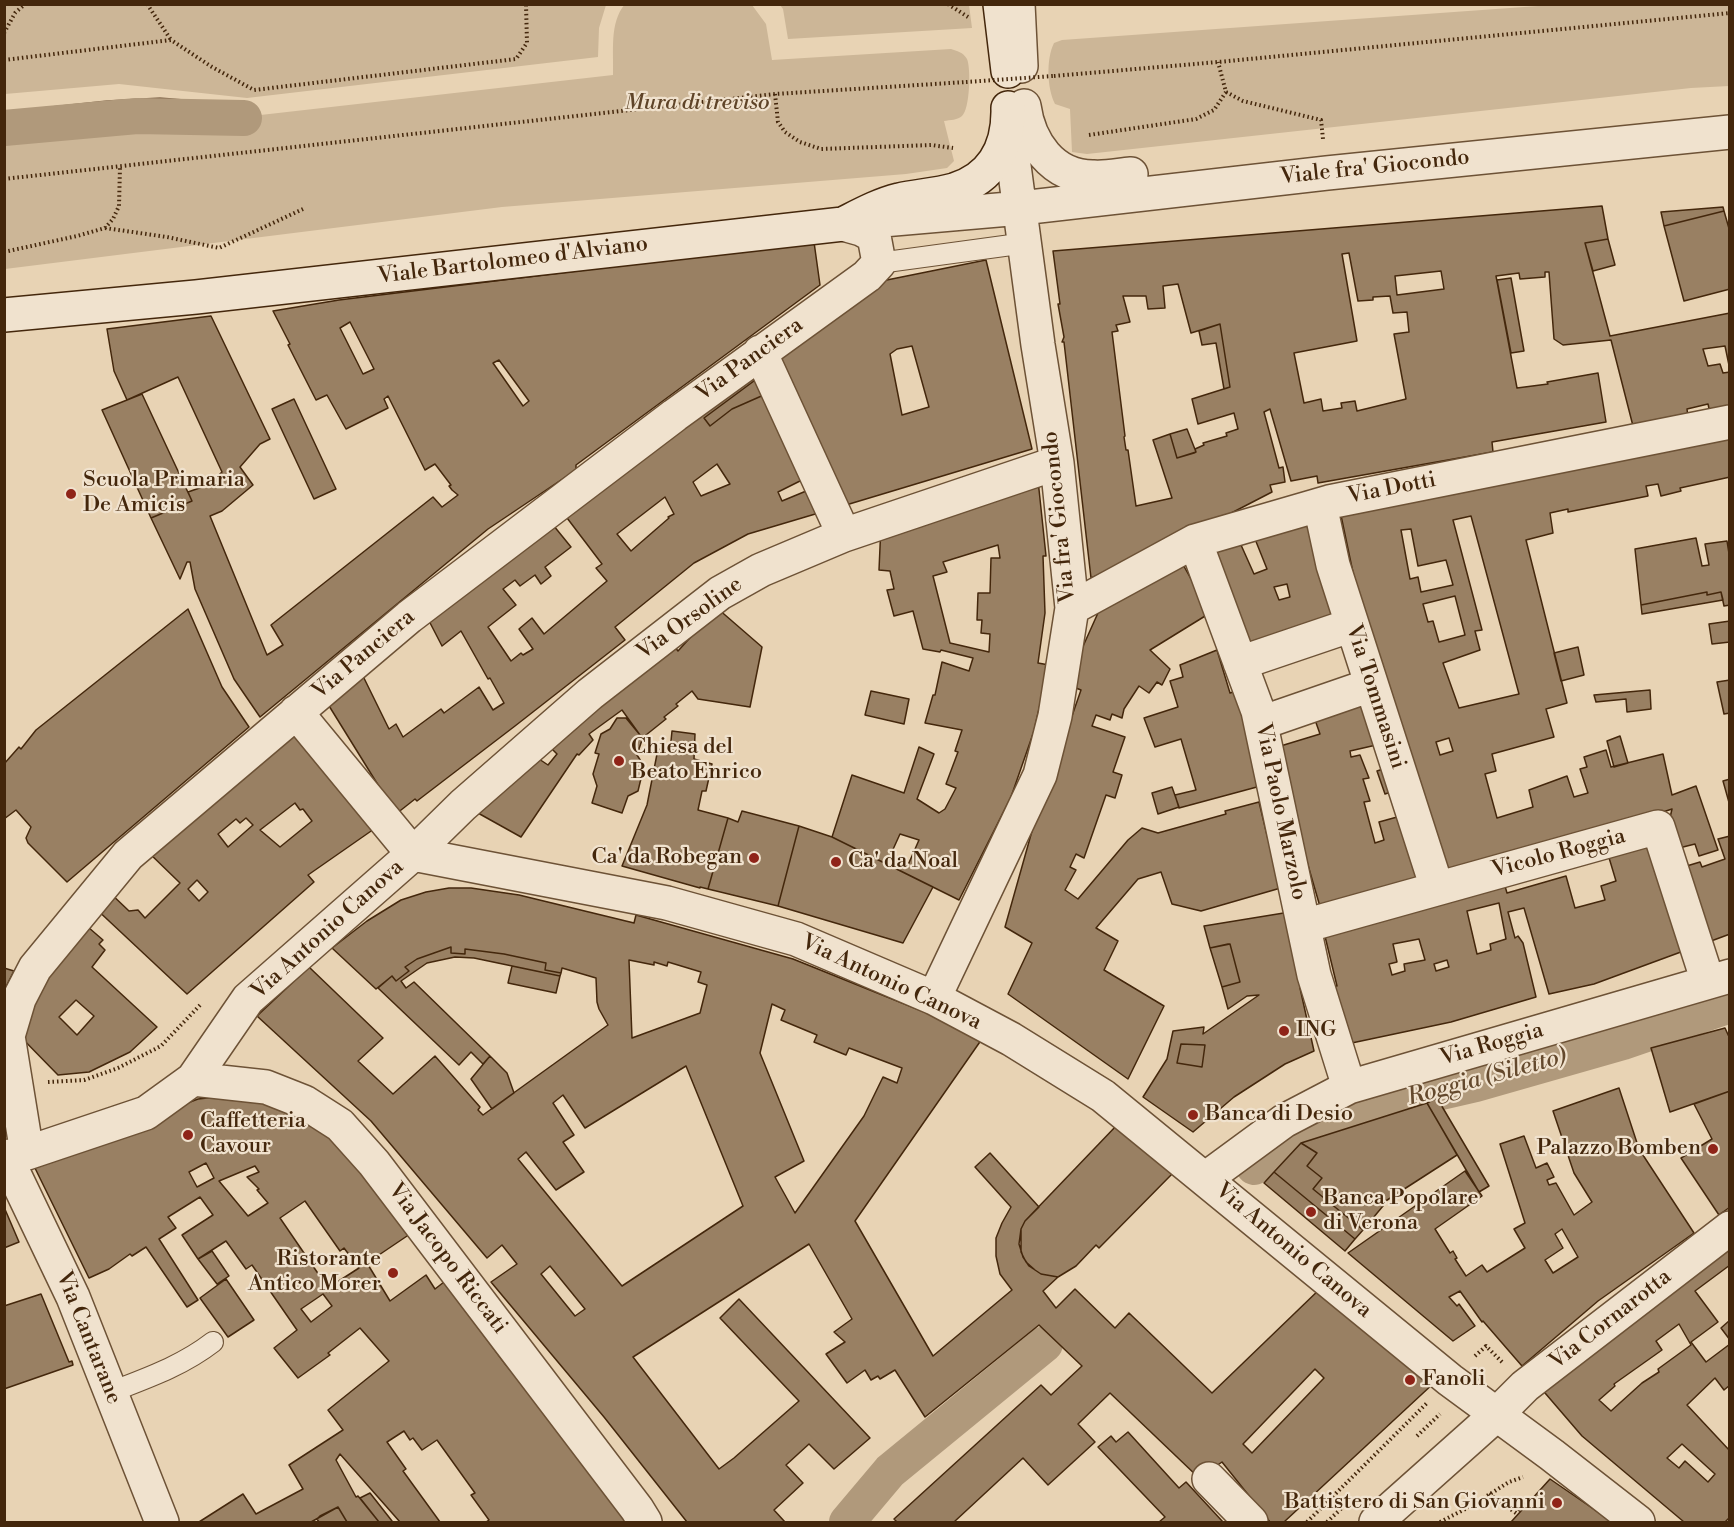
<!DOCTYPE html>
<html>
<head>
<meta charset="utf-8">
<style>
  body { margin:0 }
  #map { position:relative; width:1734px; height:1527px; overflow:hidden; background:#e8d3b4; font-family:"Libre Bodoni",serif }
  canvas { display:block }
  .frame { position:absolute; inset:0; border:6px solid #44270c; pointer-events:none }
</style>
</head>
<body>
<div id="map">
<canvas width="1734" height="1527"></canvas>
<div class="frame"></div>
</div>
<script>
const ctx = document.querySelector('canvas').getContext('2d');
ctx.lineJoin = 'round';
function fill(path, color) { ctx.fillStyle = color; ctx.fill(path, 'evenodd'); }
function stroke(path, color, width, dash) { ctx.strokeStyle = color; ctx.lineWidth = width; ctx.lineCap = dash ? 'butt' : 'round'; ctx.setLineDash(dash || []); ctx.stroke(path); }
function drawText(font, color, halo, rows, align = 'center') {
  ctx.font = font + ' "Libre Bodoni",serif'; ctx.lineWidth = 4.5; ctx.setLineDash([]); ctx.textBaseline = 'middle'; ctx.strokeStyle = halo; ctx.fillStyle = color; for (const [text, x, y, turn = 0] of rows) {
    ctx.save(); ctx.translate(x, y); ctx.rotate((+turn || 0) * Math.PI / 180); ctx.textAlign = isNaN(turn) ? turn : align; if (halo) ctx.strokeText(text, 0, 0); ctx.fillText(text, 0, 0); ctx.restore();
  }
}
const green = new Path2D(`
  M5,4H606V5L599,28L598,57L247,98L119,84L5,94Z
  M625,4L752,5L766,24L772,60L951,49C957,51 963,52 967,59C971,68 970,109 962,116C958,120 950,120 944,121L954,161L947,168L906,174L502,207L5,269V144L613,75C614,52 609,23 625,4Z
  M1566,4L1729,5V86L1691,88L1087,154L1072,152L1070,109L1055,104C1047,88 1046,59 1054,43L1062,40Z
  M780,5H969L972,28L788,39L783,9Z`);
const water = new Path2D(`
  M160,98L232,104L250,110L191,115H111L5,126V112L107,101Z`);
const canal = new Path2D(`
  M4,128L137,116L244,118
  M1254,1167L1297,1132L1372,1108L1476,1084L1623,1042L1730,1005
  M847,1522L890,1471L1045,1344`);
const building = new Path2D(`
  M1602,206L1608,239L1585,243L1610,336L1730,313V370L1725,346L1703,349L1708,366L1720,364L1723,373L1730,372V409L1710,413L1708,404L1687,409L1688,417L1633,426L1611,340L1563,345L1554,339L1549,272H1545V277L1520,279L1519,273L1496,276L1517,388L1548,384L1547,382L1598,373L1606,422L1492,442L1493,452L1318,483L1317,476L1291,481L1270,409L1264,412L1279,468L1283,467L1285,482L1270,485L1272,492L1150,555L1091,578L1064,342H1062L1064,337L1058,304H1060L1053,251ZM1349,253L1358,301L1373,300V297L1390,296L1393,313L1407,312L1409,332L1394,334L1406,399L1357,411L1355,401L1341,403L1342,408L1323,411L1321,399L1304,403L1294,353L1357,341L1342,254ZM1441,271L1444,289L1397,295L1395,276ZM1178,284L1191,333L1220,324L1230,387L1192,399L1198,424L1234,413L1238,429L1226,433L1227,436L1203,443L1204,445L1195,449L1196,452L1194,453L1177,458L1170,434L1153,440L1172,498L1136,506L1128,450H1126L1124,437L1125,436L1112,332L1118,331L1116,325L1130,322L1123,296H1146L1148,309L1165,308L1163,286Z
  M1723,207L1724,211L1664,226L1661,212Z
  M1724,211L1730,232V289L1684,301L1664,226Z
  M1608,239L1615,265L1593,271L1585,243Z
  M814,242L820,285L576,465V470L488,529L260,717L234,679L195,589L190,562H187L180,579L151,518L192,501L188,492L208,485L222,472L178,377L127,400L114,371L107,329L211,316L270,439L260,444L240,467L253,485L222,511L210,516L267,655L283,645L271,625L433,497L442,507L458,495L452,490L449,486L451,485L435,464L425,470L388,396L384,399L388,408L346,429L327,395L316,400L288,345L290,344L273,311L339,300ZM350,322L374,369L363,374L340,328ZM499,360L529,401L523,406L493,363Z
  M986,260L1032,449L846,505L774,352L867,284ZM912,346L929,407L902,415L890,354L897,349Z
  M1511,278L1524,351L1511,353L1497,280Z
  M1220,324L1230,387L1224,389L1216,343L1202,345L1199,331Z
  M754,368L758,378L704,418L710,426L732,409L766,394L806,478L778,492L782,501L811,489L822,512L748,534L694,563L615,627L625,640L515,726L417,801L415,799L396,814L326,701L361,672L389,729L396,724L403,737L441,709L444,713L479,687L493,710L504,703L490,678L488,679L461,631L442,646L427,617L549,520L571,547L545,567L551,576L541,584L535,575L520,586L515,580L503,589L516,605L488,627L511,661L521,653L523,655L533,649L519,629L532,618L544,634L607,581L596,568L602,564L561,510ZM717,464L730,484L701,496L693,482ZM665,497L674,514L668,517L669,518L631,551L617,534Z
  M758,378L766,394L732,409L710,426L704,418Z
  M142,394L192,501L151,518L102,410Z
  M294,399L336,489L314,499L272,409Z
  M1187,429L1196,452L1177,458L1170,434Z
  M1730,432V477L1680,488L1681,491L1661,496L1658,484L1646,486L1648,496L1568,512V509L1550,513L1553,533L1526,540L1567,703L1546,709L1554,737L1492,754L1496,771L1485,774L1497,818L1533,807L1529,790L1567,776L1574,797L1588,793L1580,769L1587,767L1584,757L1606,750L1611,767L1663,754L1672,795L1696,786L1718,850L1699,856L1695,844L1675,849L1669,822L1672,809L1506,864L1445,880L1363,620L1339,506ZM1471,516L1519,694L1459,708L1443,663L1480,650L1475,631L1482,630L1453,520ZM1411,529L1418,566L1446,560L1453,585L1421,592L1418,577L1410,579L1401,530ZM1455,596L1465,635L1439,642L1433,621L1428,622L1423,604ZM1449,738L1453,751L1440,755L1436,742Z
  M1038,480L1046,556H1043L1045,613L1038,663L1049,665L1034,731L1011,797L959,900L832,837L852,775L904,793L919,747L934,754L917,799L939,813L945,809L956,788L946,784L958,752L955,751L962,730L925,723L933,695H935L942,662L969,671L973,658L941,650L940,652L923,649L913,611L894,616L887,590L894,589L890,571L879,570L881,525ZM998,545L1000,558H991L990,593H978L977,620H982L981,633L990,634L989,652L950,643L933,576L947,572L943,562ZM900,834L919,840L908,865L890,856Z
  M1315,510L1337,618L1244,647L1210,549L1237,536L1254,574L1267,569L1251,529ZM1287,584L1290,597L1279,600L1274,587Z
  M1696,538L1702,566L1709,565L1705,544L1727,541L1730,560V605L1724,606L1721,592L1707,595V592L1641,605L1635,549Z
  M1181,561L1210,613L1150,650L1170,669L1162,685L1157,682L1149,693L1139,686L1124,709L1122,718L1112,714L1110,720L1096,715L1092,726L1125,737L1113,772L1122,775L1115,798L1106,795L1084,858L1076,854L1070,867L1076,870L1065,890L1078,899L1128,840L1142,828L1158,833L1226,814L1225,811L1259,802L1268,839L1274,838L1291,885L1201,911L1172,904L1161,872L1138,879L1096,928L1118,941L1104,970L1164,1006L1128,1079L1008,994L1032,943L1005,927L1032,831L1081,690L1071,686L1080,653L1102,604Z
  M1707,592V595L1721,592L1723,600L1642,614L1641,605Z
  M717,608L762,647L750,707L698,699L692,691L676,704L678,706L664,717L666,719L641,739L639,737L640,735L622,710L589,734L593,740L579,755L577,754L521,837L469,808L670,641L678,651ZM550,747L557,754L548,765L539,759Z
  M188,609L222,687L249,727L67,882L28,843L26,838L31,827L16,810L4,819V764L19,747L21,749L36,730Z
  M1730,621V642L1712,644L1709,624Z
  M1578,647L1584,675L1561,681L1554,653Z
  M1217,650L1230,693L1240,690L1268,784L1179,808L1175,795L1196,790L1181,739L1155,747L1144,718L1178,707L1170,681L1183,677L1180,665Z
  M1730,680V713L1724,714L1717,682Z
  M1650,690L1651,709L1627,712L1626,699L1596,702L1594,695Z
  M871,691L909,699L904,724L865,715Z
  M1370,698L1385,743L1350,751L1351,757L1360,755L1369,778L1363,779L1370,801L1364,802L1375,843L1384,840L1379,822L1408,814L1425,882L1321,910L1274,748L1320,734L1314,717Z
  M617,718H626L640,735L639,737L642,740L637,755L644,766L638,791L628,796L622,813L592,803L597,786L593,774L599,754L595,753L601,734L610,729Z
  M292,728L374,829L308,875L314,882L187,994L93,906L107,890L129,911L138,910L145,918L180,883L146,850ZM295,803L300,810L303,809L312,821L280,847L260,830ZM246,818L253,825L228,847L218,834L236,819L240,823ZM197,880L208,892L199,901L188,889Z
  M672,731L695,734L694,759L712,764L706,791H702L698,810L728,818L708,889L700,887V888L622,866L647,805L658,749L670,751Z
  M1620,736L1628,763L1614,767L1607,741Z
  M1392,766L1400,789L1385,794L1377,771Z
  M1730,779V806L1723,781Z
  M1172,787L1179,807L1158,814L1152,793Z
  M742,811L799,826L778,906L708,889L728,818L738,822Z
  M799,826L832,837L933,887L903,943L778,906Z
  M1730,836V934L1703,944L1680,868L1700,862L1702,867L1725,859L1718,839Z
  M1657,845L1689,949L1594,984L1549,994L1524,908L1508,912L1515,938L1518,936L1523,943L1536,997L1451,1022L1347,1044L1334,986H1337L1323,928L1503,879L1507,893L1566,876L1575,908L1605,900L1601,886L1616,881L1607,851ZM1499,903L1506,939L1490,944L1491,950L1477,954L1467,911ZM1419,939L1425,960L1404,964L1405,971L1392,975L1389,964L1397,962L1393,944ZM1447,960L1449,967L1436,971L1434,964Z
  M449,888H471L519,895L634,923L636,915L793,959L984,1036L855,1221L933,1356L1012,1290L1000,1274L996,1256V1238L1002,1223L1011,1207L975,1167L990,1153L1039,1207L1025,1221L1021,1229V1252L1026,1262L1035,1270L1041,1274L1058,1277L1043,1291L1056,1308L1075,1289L1115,1328L1129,1313L1212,1393L1324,1285L1435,1382L1284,1522H1270L1222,1462L1199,1478L1110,1393L1078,1424L1095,1442L1048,1485L1023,1458L954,1522H897L894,1519L1041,1385L1051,1395L1082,1366L1039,1325L925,1417L895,1370L880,1379L878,1376L871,1380L865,1370L847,1383L826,1354L845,1342L834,1332L852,1319L809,1244L633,1357L719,1469L734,1458L799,1401L720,1318L739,1299L870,1438L834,1469L809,1444L786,1465L803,1483L774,1510L785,1522H687L604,1417L491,1282L517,1264L502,1245L487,1258L371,1121L257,1016L309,967L383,1038L358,1061L393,1094L435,1056L480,1107L478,1110L483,1115L608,1025L599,1009L597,1002L596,978L562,968L561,973L545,970L546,963L504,954L465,949V954L451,953V947L417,959L405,967L409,971L396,981L392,976L376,989L332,948L367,921L401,900L426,892ZM629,960L654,965V962L667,966L668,962L701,972L698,982L707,985L700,1013L632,1038ZM772,1004L785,1010L781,1020L817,1035L814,1042L846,1055L849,1048L902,1068L897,1083L883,1077L864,1116L795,1213L775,1177L804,1161L760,1053ZM686,1066L743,1206L622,1286L518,1159L526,1152L556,1190L584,1172L563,1142L574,1135L553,1103L563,1095L585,1128ZM550,1266L585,1309L575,1316L541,1274ZM1315,1369L1324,1378L1252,1453L1243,1444Z
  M1296,911L1300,988L1314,1051L1285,1064L1234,1097L1193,1132L1143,1097L1167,1059L1173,1031L1204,1027L1203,1034L1259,995L1247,996L1228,1009L1222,987L1240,982L1230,944L1210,948L1204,926ZM1181,1044L1205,1045L1202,1067L1177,1063Z
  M81,921L103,940L99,944L105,950L92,967L157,1027L130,1052L89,1072L58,1075L13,1029ZM76,1000L94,1016L77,1035L59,1017Z
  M1228,944H1230L1240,982L1222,987L1210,948Z
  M451,947V953L465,954V949L504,954L546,963L545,970L561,973L560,976L474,958L455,957L427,963L401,981L406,988L414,982L490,1056L483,1064L471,1052L459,1065L378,988L392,976L396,981L409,971L405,967L417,959Z
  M512,966L560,976L556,993L508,983Z
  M4,968L14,971L4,991Z
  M1725,1028L1730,1039V1091L1670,1112L1651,1048Z
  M1181,1044L1205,1045L1202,1067L1177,1063Z
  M490,1056L507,1073L514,1093L492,1109L471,1079Z
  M1619,1088L1639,1149L1694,1233L1598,1301L1522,1366L1483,1321L1482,1322L1460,1291L1449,1297L1457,1306L1459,1304L1475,1326L1453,1341L1348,1253L1465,1171L1482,1196L1435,1229L1450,1253L1453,1251L1457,1258L1455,1259L1466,1276L1482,1265L1487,1272L1525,1248L1514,1229L1525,1223L1500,1144L1524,1136L1536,1168L1547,1163L1554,1177L1547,1180L1549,1185L1556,1183L1574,1215L1592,1202L1574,1173L1553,1111ZM1562,1229L1578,1257L1553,1273L1545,1260L1563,1248L1555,1234Z
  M1730,1091V1207L1719,1215L1681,1158L1712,1139L1694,1104Z
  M235,1095L312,1109L413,1232L367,1263L390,1301L426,1275L435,1289L444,1282L506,1365L596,1470L632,1522H486L489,1520L471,1495L475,1493L437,1440L422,1450L413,1438L410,1440L404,1431L387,1442L406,1469L403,1471L440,1522H400L340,1454L336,1460L356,1497L358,1496L379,1522H347L338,1507L311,1522H199L243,1494L256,1514L303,1489L289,1465L343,1430L328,1410L389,1361L360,1328L328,1353L330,1355L298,1378L274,1348L297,1330L252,1265L246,1269L226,1241L198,1259L182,1235L213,1215L200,1197L168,1217L176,1228L159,1239L198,1300L187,1307L146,1247L132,1256L130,1254L109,1269L89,1278L32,1162L198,1099ZM206,1163L214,1178L197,1187L189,1172ZM255,1166L259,1172L247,1177L259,1189L257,1190L268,1203L248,1216L219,1181ZM305,1201L340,1251L344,1248L359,1268L328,1288L280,1218ZM323,1294L332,1306L311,1322L301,1309Z
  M1437,1098L1489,1186L1479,1192L1427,1103Z
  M1427,1103L1457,1155L1381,1204L1383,1206L1363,1230L1313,1189L1322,1178L1307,1166L1317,1153L1301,1143Z
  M1117,1125L1175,1171L1099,1248L1096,1245L1076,1266L1058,1277L1041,1274L1029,1266L1023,1257L1019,1244L1021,1229L1025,1221Z
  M1301,1143L1317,1153L1307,1166L1322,1178L1313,1189L1363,1230L1355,1239L1274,1172Z
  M1274,1172L1355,1239L1345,1251L1264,1183Z
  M4,1207L19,1242L4,1248Z
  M1730,1240V1265L1695,1291L1718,1322L1691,1342L1706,1362L1730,1344V1385L1724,1390L1715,1378L1687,1405L1730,1451V1517L1725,1522H1684L1582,1436L1539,1386ZM1679,1324L1691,1345L1658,1369L1659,1372L1642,1383L1611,1411L1599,1400L1615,1386L1614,1384L1662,1350L1656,1341ZM1682,1444L1715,1474L1708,1482L1685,1461L1679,1468L1667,1458Z
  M212,1251L229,1276L217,1284L198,1259Z
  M226,1279L254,1320L228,1337L200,1298Z
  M41,1294L69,1362L72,1361L73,1365L4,1389V1306Z
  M1730,1320V1340L1721,1328Z
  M1128,1432L1179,1488L1186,1482L1223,1522H1159L1165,1517L1098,1447L1111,1436L1116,1442Z
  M1550,1479L1611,1521L1609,1522H1511Z
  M370,1493L392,1521L390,1522H379L360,1498Z
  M338,1507L347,1522H319L317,1519L320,1516Z`);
const path = new Path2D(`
  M147,4L171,40
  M948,4L968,17
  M4,33L15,13L25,4
  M4,60L171,40L212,67L254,90L516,59L527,43L526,4
  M1054,76L1218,62L1730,13
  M1226,92L1243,101L1321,120L1323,139
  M775,94L778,122L785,132L800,142L821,149L931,145L953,148
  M1089,135L1196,119L1214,110L1226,92L1218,62
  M4,179L775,94L966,82
  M105,228L167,237L219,248L303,209
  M4,252L77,236L105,228L113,219L119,206L120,167
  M48,1082L84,1080L118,1068L161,1046L201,1004
  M1475,1356L1486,1346L1502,1362
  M1417,1436L1440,1414
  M1489,1494L1516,1513L1528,1499L1530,1501
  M1307,1522L1427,1403
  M1327,1522L1346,1504
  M1440,1522L1471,1506L1509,1482L1523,1477`);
const lane = new Path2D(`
  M879,263L1026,243
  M111,1392C147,1378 182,1366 213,1342`);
const street = new Path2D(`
  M1018,4L1021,66
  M1024,106C1029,142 1052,177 1093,177C1106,178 1119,175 1131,174
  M848,223L1021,208L1327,173L1730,132
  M760,352L844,535
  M1320,505L1333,565L1437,888
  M1195,541L1258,711L1314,975L1349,1087
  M1072,608L1195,541L1329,502L1730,422
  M1240,663L1352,625
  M296,712L413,854L463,805L590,694L720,593L761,570L844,535L1057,463
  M1261,723L1371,685
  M1304,926L1658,827L1708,982
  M934,998L1040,775L1055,716L1072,608L1057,463L1038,345L1008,121
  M193,1079L266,1087L304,1102L340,1125L374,1163L637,1509L645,1522
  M27,1153L8,1036L19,999L35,968L128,855L409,617L675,415L867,276L879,263L874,236L861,229L843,224
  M4,1157L27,1153L146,1113L193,1079L248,999L413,854L667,903L796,939L934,998L1011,1039L1103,1096L1450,1380L1552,1455L1638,1522
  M6,1157L73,1297L162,1522
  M1205,1179L1284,1121L1349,1087L1730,976
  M1209,1479L1251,1522
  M1376,1522L1496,1415L1525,1386L1730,1228`);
const secondary = new Path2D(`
  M1000,4L1008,71
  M4,315L196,297L843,224C861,215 879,205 899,200C917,196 936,195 954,190C993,178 1009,147 1008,108`);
const pathBridge = new Path2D(`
  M966,82L1053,76`);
const markers = [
  [71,494,6,"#8f2418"],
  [619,761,6,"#8f2418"],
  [754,858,6,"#8f2418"],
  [836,862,6,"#8f2418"],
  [1284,1031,6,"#8f2418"],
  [1193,1115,6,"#8f2418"],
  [188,1135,6,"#8f2418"],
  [1713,1149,6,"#8f2418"],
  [1311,1212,6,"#8f2418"],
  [393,1273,6,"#8f2418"],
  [1410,1380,6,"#8f2418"],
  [1557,1503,6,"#8f2418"]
];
const parkNames = [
  ["Mura di treviso",697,104]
];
const streetNames = [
  ["Viale fra' Giocondo",1375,168,-6],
  ["Viale Bartolomeo d'Alviano",513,261,-7],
  ["Via Panciera",750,360,-36],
  ["Via Dotti",1392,489,-11],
  ["Via fra' Giocondo",1060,517,-96],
  ["Via Orsoline",690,619,-36],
  ["Via Panciera",364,655,-40],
  ["Via Tommasini",1375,697,72],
  ["Via Paolo Marzolo",1280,812,78],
  ["Vicolo Roggia",1559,854,-15],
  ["Via Antonio Canova",328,930,-42],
  ["Via Antonio Canova",891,983,25],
  ["Via Roggia",1492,1045,-16],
  ["Via Antonio Canova",1293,1251,40],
  ["Via Jacopo Riccati",447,1259,53],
  ["Via Cornarotta",1611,1320,-38],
  ["Via Cantarane",88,1338,68]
];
const poiNames = [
  ["Scuola Primaria",83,481],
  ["De Amicis",83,506],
  ["Chiesa del",631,748],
  ["Beato Enrico",631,773],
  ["Ca' da Robegan",742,858,"right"],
  ["Ca' da Noal",848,862],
  ["ING",1296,1031],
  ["Banca di Desio",1205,1115],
  ["Caffetteria",200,1122],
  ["Cavour",200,1147],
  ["Palazzo Bomben",1701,1149,"right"],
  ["Banca Popolare",1323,1199],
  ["di Verona",1323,1224],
  ["Ristorante",381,1260,"right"],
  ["Antico Morer",381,1285,"right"],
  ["Fanoli",1422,1380],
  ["Battistero di San Giovanni",1545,1503,"right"]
];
const waterNames = [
  ["Roggia (Siletto)",1487,1078,-15]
];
fill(green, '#ccb697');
fill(water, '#b0997b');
stroke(water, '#856b4f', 1.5);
stroke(canal, '#b0997b', 36);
fill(building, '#998063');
stroke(building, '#44270c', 1.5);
stroke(lane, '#6d5236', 22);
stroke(street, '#6d5236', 36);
stroke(secondary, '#44270c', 36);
stroke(path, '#44270c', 4, [1.5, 3]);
stroke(lane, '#f0e2ce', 20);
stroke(street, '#f0e2ce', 33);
stroke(secondary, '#f0e2ce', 33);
stroke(pathBridge, '#44270c', 4, [1.5, 3]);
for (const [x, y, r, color] of markers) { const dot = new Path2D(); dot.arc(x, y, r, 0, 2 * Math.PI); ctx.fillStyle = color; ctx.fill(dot); stroke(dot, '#f0e2ce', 2); }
drawText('italic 22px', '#5f4428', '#f0e2ce', parkNames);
drawText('22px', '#44270c', '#f0e2ce', streetNames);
drawText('22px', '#44270c', '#f0e2ce', poiNames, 'left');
drawText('italic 24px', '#64492d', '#f0e2ce', waterNames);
</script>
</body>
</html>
